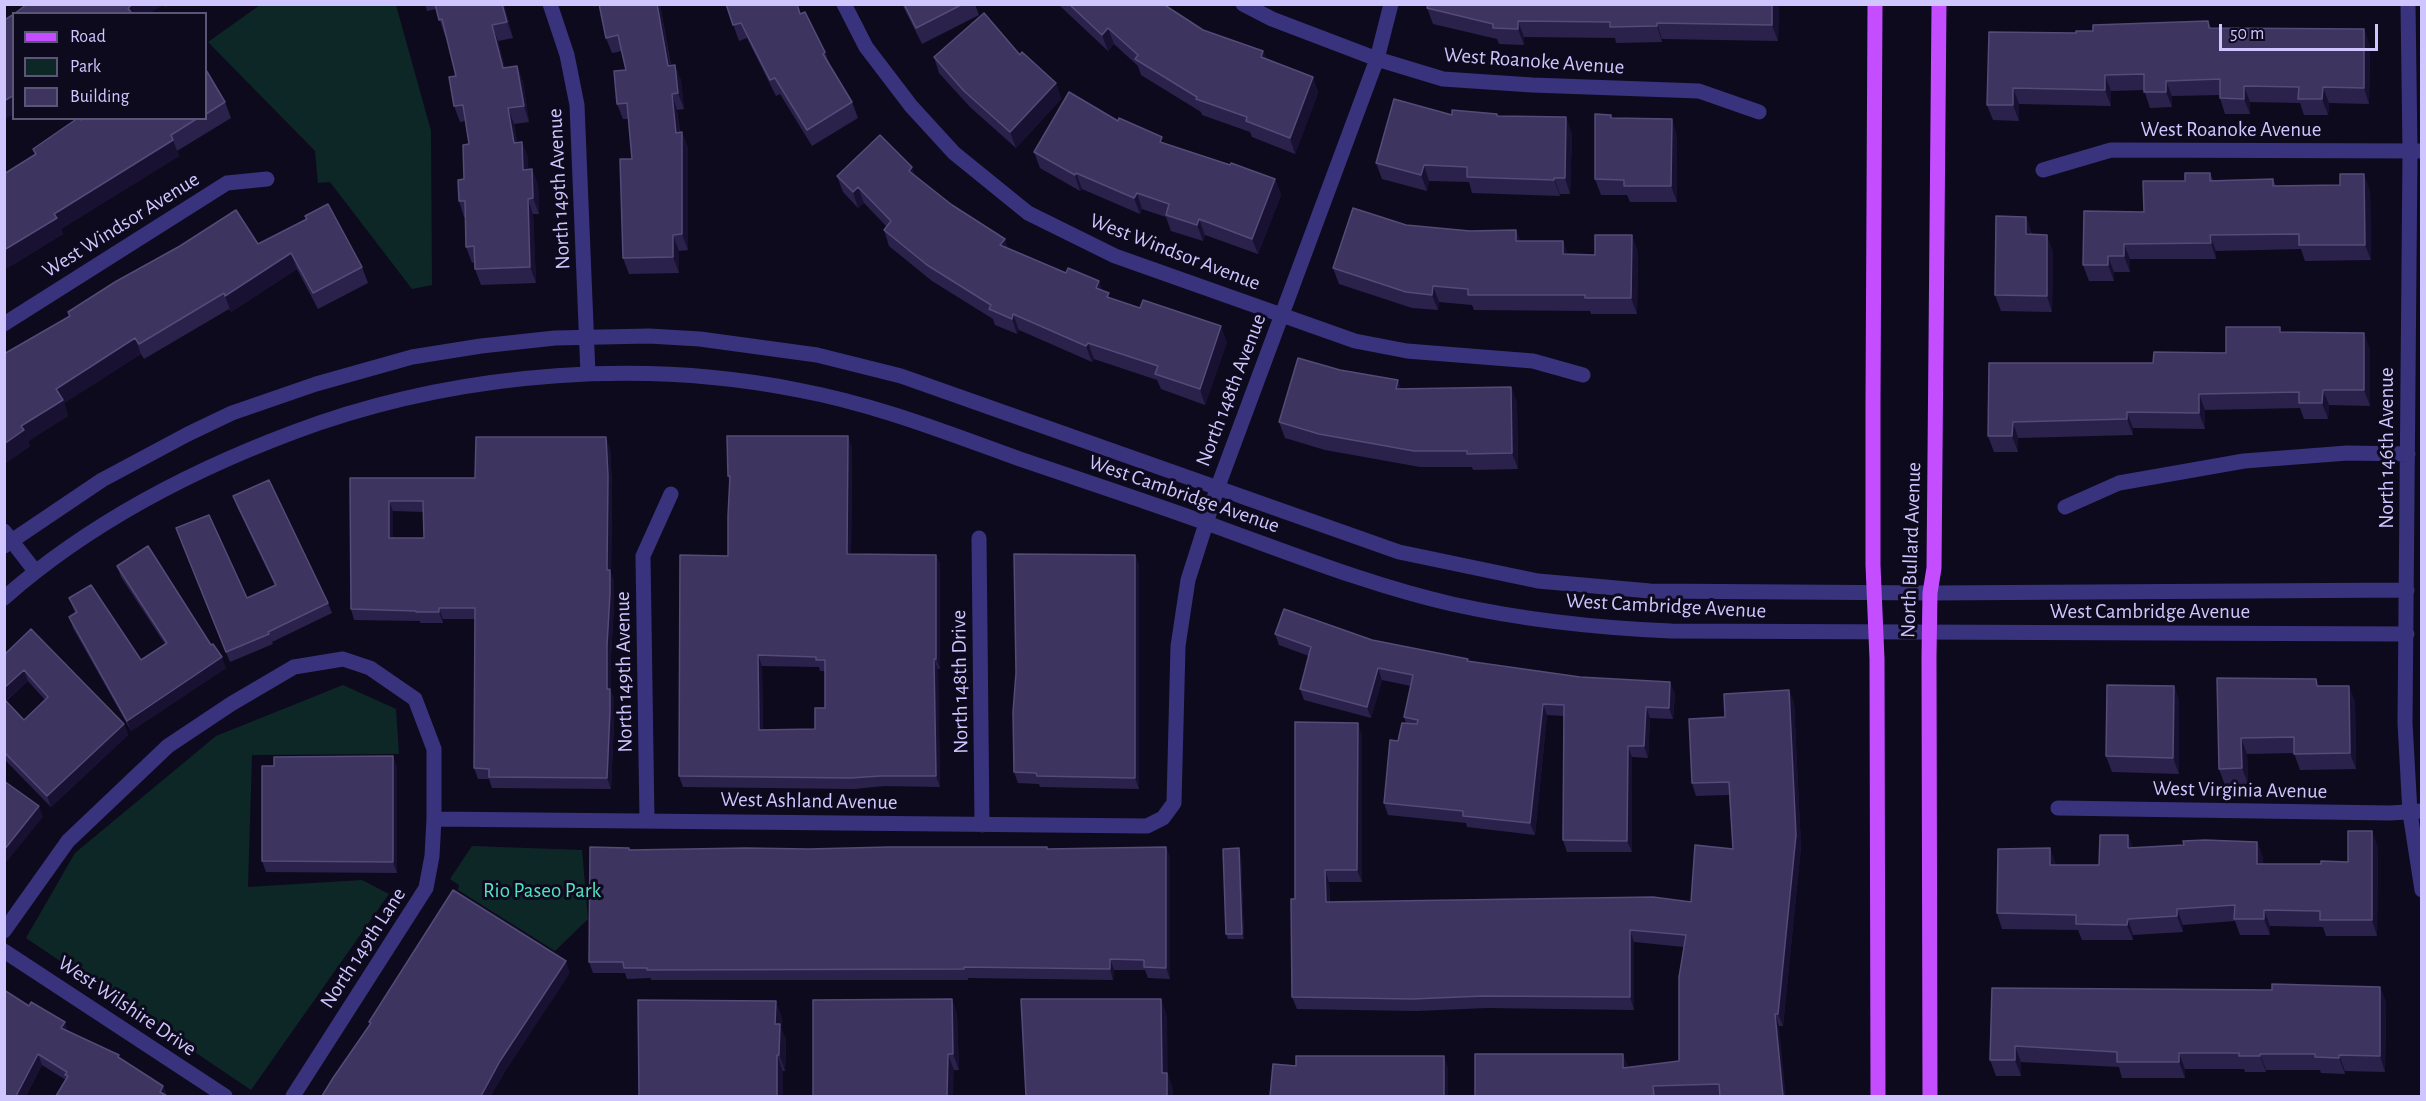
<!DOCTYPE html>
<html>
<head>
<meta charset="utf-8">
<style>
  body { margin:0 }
  #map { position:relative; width:2426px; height:1101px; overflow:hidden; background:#0e0a1d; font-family:"Alegreya Sans",sans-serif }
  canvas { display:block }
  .frame { position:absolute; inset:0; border:6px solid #cfc6ff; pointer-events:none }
  .legend { position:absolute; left:12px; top:12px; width:195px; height:108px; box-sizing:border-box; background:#0e0a1d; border:2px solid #5b5577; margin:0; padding:8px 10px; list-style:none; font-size:18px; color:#cfc6ff }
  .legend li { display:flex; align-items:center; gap:12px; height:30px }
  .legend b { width:30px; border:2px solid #5b5577 }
  .scale { position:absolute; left:2219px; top:24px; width:159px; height:27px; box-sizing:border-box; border:3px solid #cfc6ff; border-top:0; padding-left:8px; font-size:18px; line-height:21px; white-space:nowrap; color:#cfc6ff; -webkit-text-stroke:4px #0e0a1d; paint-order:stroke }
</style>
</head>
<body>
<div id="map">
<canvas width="2426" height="1101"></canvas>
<div class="frame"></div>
<ul class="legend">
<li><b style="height:8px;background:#c34dff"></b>Road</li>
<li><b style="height:16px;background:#0d2727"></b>Park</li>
<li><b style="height:16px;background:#3d345f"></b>Building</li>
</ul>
<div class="scale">50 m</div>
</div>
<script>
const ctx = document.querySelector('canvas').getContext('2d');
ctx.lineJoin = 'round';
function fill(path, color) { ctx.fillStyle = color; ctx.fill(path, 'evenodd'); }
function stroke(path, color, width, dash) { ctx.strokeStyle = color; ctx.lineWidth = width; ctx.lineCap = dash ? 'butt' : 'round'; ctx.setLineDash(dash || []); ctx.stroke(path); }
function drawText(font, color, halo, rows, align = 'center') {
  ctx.font = font + ' "Alegreya Sans",sans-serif'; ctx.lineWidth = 6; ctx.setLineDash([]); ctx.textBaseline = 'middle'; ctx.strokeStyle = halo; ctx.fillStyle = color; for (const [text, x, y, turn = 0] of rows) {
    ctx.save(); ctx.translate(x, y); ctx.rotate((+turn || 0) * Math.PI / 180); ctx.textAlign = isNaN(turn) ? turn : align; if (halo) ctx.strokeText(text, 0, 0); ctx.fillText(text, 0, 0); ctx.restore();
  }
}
const green = new Path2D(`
  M260,5H396L431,131L432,285L412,289L330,182L318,183L315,151L208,42Z
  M343,685L396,709L399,754L252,755L248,887L362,880L389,894L251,1090L26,938L75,853L216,736Z
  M472,846L582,850L588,919L555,951L458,890L459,885L450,879Z`);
const minor = new Path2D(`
  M550,4L567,55L577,105L588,374
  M844,4L866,47L911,106L954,153L1028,213L1115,256L1355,341L1407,351L1533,361L1583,375
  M1243,4L1272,19L1377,59L1443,79L1532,85L1699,91L1759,112
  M2408,4L2410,151L2405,723L2410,813L2422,890
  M2043,170L2111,150L2422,151
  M4,324L227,183L267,179
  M2065,507L2119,483L2244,461L2347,453L2408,454
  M4,531L35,571
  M979,538L982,825
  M4,546L102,480L188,434L232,413L316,384L412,357L481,346L555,338L649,336L700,339L817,355L901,376L1399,552L1538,581L1650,591L1930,593L2407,590
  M4,598C95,518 205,463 319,423C469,372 643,359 798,390C874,404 945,432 1017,458C1081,480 1146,501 1209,524C1290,553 1369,585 1452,604C1524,620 1597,628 1671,631L2407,634
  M2058,808L2390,813L2422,811
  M434,819L1147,826L1163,818L1174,803L1178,646L1188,580L1217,489L1377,59L1391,4
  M647,820L643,556L671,494
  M4,931L68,841L168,746L231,704L294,667L343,659L370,668L415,699L434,749V819L432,856L426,888L293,1096
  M4,951L225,1096`);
const major = new Path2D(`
  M1875,4L1873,401V565L1877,659L1878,1096
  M1930,1096L1929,656L1930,593L1934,568L1939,4`);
const wall = new Path2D(`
  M425,4H504L513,38L498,41L505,68L517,66L523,82L529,122L514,124L517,142H522L528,158V170L532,169L538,185L539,214H533L536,283L481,285L475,269V262L472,263L466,247L465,217H464L459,201L464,179L469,144L465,121L460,122L454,106L456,76L446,36H445L436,9L427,11Z
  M593,4H660L671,65H675L681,81L684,109L677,110L680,132H682L688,148V250L679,251V273L629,274L623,258L632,159L628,119H623L617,104L626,70L622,51L612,53L606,38L599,5L594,7Z
  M726,4H797L801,14L825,52L830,66L852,102L858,118L812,146L780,94L776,96L747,38L739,41Z
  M902,4H975L979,15L922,44Z
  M1058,4H1164L1203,30L1263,51L1266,59L1313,77L1318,93L1295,154L1252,137L1250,132L1202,115L1201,112L1141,75L1138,66L1114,44L1108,51Z
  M1428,4H1779L1778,41L1662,39V42L1616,43L1615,38L1524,37V45L1499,44L1497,39L1433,24L1427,8Z
  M2208,21L2211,28L2370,45L2369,104L2329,103L2328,115H2304L2300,103L2250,102V114H2225L2220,98V95L2172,96V107L2150,108L2144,90L2111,91V106L2019,104V121L1993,120L1987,105L2076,33L2093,31Z
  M1020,55L1056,83L1061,99L1016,148L970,107L939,73L934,57Z
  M206,70L225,102L231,118L177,151L179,156L61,229L63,234L4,270L35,155L33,149L84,118H206Z
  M1497,114L1498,116L1572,133L1570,194H1560V196L1472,193L1469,182L1429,181L1427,191L1382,179L1376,163L1452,115Z
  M1613,118L1677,135V202H1630L1627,195H1601L1595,179Z
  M1118,121L1164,143L1275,179L1281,195L1258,254L1205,235L1203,241L1171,231L1166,217L1142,209L1140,214L1082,189L1080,191L1040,168L1034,152Z
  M2210,173L2213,180L2273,179L2276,186L2370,190L2371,260L2305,261L2301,249L2216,251V259H2130V272H2114V281H2089L2083,265L2144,212L2185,181Z
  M837,176L916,177L952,205L1005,239L1008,249L1066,273L1099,281L1102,291L1111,298L1227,342L1205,405L1161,389L1157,380L1094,359L1092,362L1019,330L1017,334L995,325L993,319L932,281L889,246L884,230L887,227L864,203L858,208L843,192Z
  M305,216L362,267L368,283L318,309L297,269L231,312L229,309L144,359L141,354L64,403L68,416L28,441L30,446L4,464L69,316L68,312L258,244L306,219Z
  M2026,217L2032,234L2053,251L2052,312L2001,311L1995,295Z
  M1406,225L1470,231L1516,230L1520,241L1568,254L1595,255L1638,251L1637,314H1591L1590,311L1474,310L1472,305L1439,302L1438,310L1412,308L1339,284L1333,268Z
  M2282,332L2370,349V406L2329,405L2328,419H2304L2300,408L2205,410V429L2133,428V435L2018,438V452H1994L1988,436L1989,363H2153L2226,353Z
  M1511,387L1517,403L1518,469L1473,470L1472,467H1420L1325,450L1285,438L1279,422L1401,389Z
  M852,447L851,554L936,555L940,565V669H938L940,787L884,786L854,789L683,787L679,776L728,556L730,482L728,476ZM762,666L819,667L820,671H825V708L815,729L763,730Z
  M610,448L612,486L611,574L614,581V605L611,656V692L614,699V722L611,789L492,788L489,779H478L474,768L475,619H443V623H420V621L354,620L351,609L350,478H475ZM393,511L424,512V538H393Z
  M233,496L328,603L332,613L272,642L273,644L230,662L180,539L247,598L275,586L237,507Z
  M1135,555L1139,566V789L1040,787L1039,784L1018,783L1014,772Z
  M117,566L226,668L131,731L73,628L69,617L75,613L69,598L141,660L165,644L121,577Z
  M1275,634L1372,640L1468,659V661L1675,693L1673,719L1650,718L1648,758L1632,757V852H1567L1563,840L1564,716L1547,715L1535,835L1467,827L1466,823L1388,815L1384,803L1398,741L1406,723L1404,717L1411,686L1382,680L1371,718L1304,700L1300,689L1309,656L1279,645Z
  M4,655L124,724L128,735L51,807L4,759ZM28,681L45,700L24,720L6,701Z
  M2217,678L2319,686L2355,701L2356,769L2300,770L2294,753L2247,754L2248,784L2225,785L2219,769Z
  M2174,686L2179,701V774L2112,772L2106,756Z
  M1789,690L1794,703L1801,847L1783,1026H1779L1720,1096H1475L1628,1066V1067L1679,1061L1684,947L1634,942V1010L1487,1008L1416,1011L1297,1009L1292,997L1295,899L1362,735V882H1329L1330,902H1691L1733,849L1729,795L1696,796L1692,783L1725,717Z
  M397,767V873L266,872L262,861Z
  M2128,835L2133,848L2257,842L2263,858V864H2321L2348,862L2378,847L2377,936H2326L2323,927L2270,926V935H2240L2235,921L2183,925V932L2133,935V940H2082L2078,930L2002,929L1997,913L2056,864V865H2099Z
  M1166,847L1170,858V979L1148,978L1145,970H1114L1113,980L968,978V980H651V978L627,979L625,973H593L589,962L630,850L1048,849Z
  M1241,854L1244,939H1228L1226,934Z
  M2380,987L2386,1003L2385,1072L2345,1071V1074L2321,1073L2320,1070H2266V1072H2245L2244,1069H2185V1078H2122L2119,1067L2021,1062V1076H1996L1990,1060L1992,988L2272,990Z
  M952,999L957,1015L959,1070H954L813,1000Z
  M29,1006L65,1022L67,1030L120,1058L163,1086L167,1096L66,1080L42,1065L26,1096H4Z
  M782,1017L781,1028L786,1040L785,1071H783V1096H639Z`);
const shadedWall = new Path2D(`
  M133,4L163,5L149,14H130L128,8Z
  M164,4H171L165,8Z
  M502,4H504L505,8L513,38L507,22Z
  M657,4H660L673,82L668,66Z
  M1772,4H1779L1778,41L1772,25Z
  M1518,21L1524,37V45L1518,29Z
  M1657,23L1662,39V42L1657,26Z
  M492,25L498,41L509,84L503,68Z
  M1108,28L1114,44L1108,51L1102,35Z
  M2364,29L2370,45L2369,104L2364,88Z
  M1263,51L1269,67L1261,57Z
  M675,65L681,81L684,109L678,93Z
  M517,66L523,82L529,122L524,106Z
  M2105,75L2111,91V106L2105,90Z
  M1313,77L1318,93L1295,154L1290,138Z
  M2166,81L2172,96V107L2166,92Z
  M1056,83L1061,99L1016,148L1010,132Z
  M2244,86L2250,102V114L2244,99Z
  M2323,87L2329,103L2328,115L2322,99Z
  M2013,88L2019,104V121L2013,105Z
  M672,94L677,110L681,149L676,133Z
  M14,95V114L4,120V101Z
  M508,108L514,124L520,159L514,143Z
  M1566,117L1572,133L1570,194L1565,178Z
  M1672,119L1677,135V202L1671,186Z
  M682,132L688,148V250L682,234Z
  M173,140L179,156L61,229L63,234L4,270V250L54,214Z
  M522,142L528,158L529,186L523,170Z
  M1424,165L1429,181L1427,191L1421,175Z
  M912,167L918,183L909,171Z
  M532,169L538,185L539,214L533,198Z
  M1076,173L1082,189L1080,191L1075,175Z
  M2364,174L2370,190L2371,260L2365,245Z
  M1554,178L1560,194V196L1554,180Z
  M1275,179L1281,195L1258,254L1252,239Z
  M858,187L864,203L858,208L853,192Z
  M1137,193L1142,209L1140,214L1134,198Z
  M528,199L533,214L536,283L530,267Z
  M2026,217L2032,233V250L2026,234Z
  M1199,219L1205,235L1203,241L1197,225Z
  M1516,230L1522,246L1516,241Z
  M673,235L679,251V273L673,257Z
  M1632,235L1638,251L1637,314L1631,298Z
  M2047,235L2053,251L2052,312L2047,296Z
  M2210,235L2216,251V259L2211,243Z
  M1005,239L1010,255L1000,245Z
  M1563,241L1569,257L1563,254Z
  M2124,244L2130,259V272L2124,256Z
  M291,253L297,269L231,312L225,296Z
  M2108,256L2114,272V281L2108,265Z
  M1099,281L1105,297L1096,288Z
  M1433,286L1439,302L1438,310L1432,295Z
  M1013,314L1019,330L1017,334L1012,319Z
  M1221,326L1227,342L1205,405L1200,389Z
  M2364,333L2370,349V406L2364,390Z
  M135,338L141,354L64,403L68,416L28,441L30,446L4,464V444L56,389Z
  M1088,343L1094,359L1092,362L1086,346Z
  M1398,380L1404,396L1396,389Z
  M1511,387L1517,403L1518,469L1512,453Z
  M2323,390L2329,405L2328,419L2322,403Z
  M2199,394L2205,410V429L2199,413Z
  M2127,412L2133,428V435L2127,419Z
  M2013,422L2018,438V452L2012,436Z
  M848,436L852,447L851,565L847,554Z
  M606,437L610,448L612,486L611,574L614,581V605L611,656V692L614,699V722L611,789L607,778Z
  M389,501L393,511V549L389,538Z
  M936,555L940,565V669L936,659Z
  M1135,555L1139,566V789L1135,778Z
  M439,608L443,619V623L439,612Z
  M758,655L762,666L763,741L759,730Z
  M222,657L226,668L131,731L127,721Z
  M934,659L938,669L940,787L936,776Z
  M1378,668L1382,680L1371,718L1367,707Z
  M24,670L28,681L4,702V688Z
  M1670,682L1675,693L1673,719L1669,708Z
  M2174,686L2179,701V774L2173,758Z
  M2349,686L2355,701L2356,769L2350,753Z
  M1789,690L1794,703L1801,847L1783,1026L1778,1014Z
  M1543,704L1547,715L1535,835L1530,823Z
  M1646,707L1650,718L1648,758L1644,746Z
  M1358,723L1362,735V882L1357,870Z
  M124,724L128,735L51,807L47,796Z
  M2241,738L2247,754L2248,784L2242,768Z
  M1628,746L1632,757V852L1627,841Z
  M393,756L397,767V873L393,862Z
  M39,806L43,817L4,865V850Z
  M2372,831L2378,847L2377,936L2372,920Z
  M2128,835L2134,851L2128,848Z
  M2257,842L2263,858L2262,879L2257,864Z
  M1166,847L1170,858V979L1166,968Z
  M1239,848L1241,854L1244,939L1242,934Z
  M2050,848L2056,864V881L2050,865Z
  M1325,870L1329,882L1330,914L1326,902Z
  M2177,909L2183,925V932L2177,916Z
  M2264,910L2270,926V935L2264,919Z
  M2128,919L2133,935V940L2127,925Z
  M1630,930L1634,942V1010L1630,997Z
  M1110,959L1114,970L1113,980L1110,969Z
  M566,961L570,973L505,1072L491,1096H481L500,1061Z
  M2380,987L2386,1003L2385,1072L2380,1056Z
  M952,999L957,1015L959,1070L953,1054Z
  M1161,999L1167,1015L1168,1074L1173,1089V1096H1167L1162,1073Z
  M776,1001L782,1017L781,1028L786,1040L785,1071L779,1055L775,1024Z
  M1775,1014L1779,1026L1786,1096H1783Z
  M65,1022L68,1033L61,1028Z
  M2015,1046L2021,1062V1076L2015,1060Z
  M2179,1053L2185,1069V1078L2179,1062Z
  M38,1054L42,1065L26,1096H16Z
  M948,1054L954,1070L953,1096H947Z
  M1623,1054L1628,1066V1080L1623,1068Z
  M2260,1054L2266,1070V1072L2260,1056Z
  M777,1055L783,1071V1096H777Z
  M2339,1055L2345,1071V1074L2339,1058Z
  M1444,1056L1448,1067V1096H1444Z
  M163,1086L167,1096L160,1092Z`);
const building = new Path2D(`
  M27,4H133L128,8L132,14H14Z
  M435,4H502L507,22L492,25L503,68L517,66L524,106L508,108L514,143L522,142L523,170L532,169L533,198L528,199L530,267L475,269L474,246L466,247L465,201H459L458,180L464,179L463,145L469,144L463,105L454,106L449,77L456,76L442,19L439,20Z
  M599,4H657L668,66L675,65L678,93L672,94L676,133L682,132V234L673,235V257L623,258L620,159H632L627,103L617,104L614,71L626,70L618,35L606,38Z
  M726,4H797L800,14L805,12L825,52L823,54L852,102L807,130L775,78L770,80L741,23L733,25Z
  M904,4H963L916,28Z
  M1069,4H1163L1203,30L1263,51L1261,57L1313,77L1290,138L1246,121L1247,117L1196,99L1197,97L1135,59L1138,55L1108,28L1102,35Z
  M1428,4H1772V25L1657,23V26L1610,27V22L1518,21V29L1493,28V24L1427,8Z
  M984,13L1020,55L1022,52L1056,83L1010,132L964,91L934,57Z
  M14,14V95L4,101V17L6,19Z
  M2208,21L2209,28L2364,29V88L2323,87L2322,99H2298L2299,87L2244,86V99L2220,98V79L2166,81V92H2144V74L2105,75V90L2013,88V105H1987L1989,32L2076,33V31H2093V25Z
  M206,70L225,102L206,114Z
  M1069,92L1118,121L1119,118L1162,137L1160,142L1230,165L1231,163L1275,179L1252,239L1199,219L1197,225L1166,215L1169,204L1137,193L1134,198L1076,173L1075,175L1034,152Z
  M1394,99L1452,115V110L1497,114V116L1566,117L1565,178H1554V180L1467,177V167L1424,165L1421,175L1376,163Z
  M1595,114L1611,115V118L1672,119L1671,186H1624V180L1595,179Z
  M78,118L81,120L84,118H198L171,135L173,140L54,214L57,218L4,250V174L36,154L33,149Z
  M880,135L912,167L909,171L952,205L1005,239L1000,245L1066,273L1068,268L1099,281L1096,288L1109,293L1107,297L1140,308L1143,300L1221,326L1200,389L1155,374L1158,366L1088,343L1086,346L1013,314L1012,319L989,309L991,305L927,265L884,230L891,221L858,187L853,192L837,176Z
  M2185,173H2210V181L2273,179V186L2340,185V174H2364L2365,245H2299V234L2210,235L2211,243L2124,244V256H2108V265H2083L2084,211L2144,212L2143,181H2185Z
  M328,204L362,267L313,293L291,253L225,296L224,293L139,344L135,338L56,389L63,400L21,426L24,430L4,444V354L70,316L68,312L115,282L180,246L236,210L258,244L307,219L305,216Z
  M1353,208L1406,225L1470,231L1516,230V241H1563V254L1595,255V235H1632L1631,298H1585V295H1468V289L1433,286L1432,295L1406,292L1333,268Z
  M1996,216L2026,217V234L2047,235V296L1995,295Z
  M2226,327H2280V332L2364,333V390H2323L2322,403H2299V392L2199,394V413L2127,412V419L2013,422L2012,436H1988L1989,363H2153L2154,352L2226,353Z
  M1298,358L1340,370L1398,380L1396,389L1511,387L1512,453L1467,454V451H1414L1319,434L1279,422Z
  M727,436H848L847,554L936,555V659H934L936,776H880L850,778L679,776L680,555L728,556V516L730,476H728ZM758,655L816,657V660H825V708H815V729L759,730Z
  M476,437H606L608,476L607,570H610V594L607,645V689H610V711L607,778L489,777V769L474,768L475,608H439V612H416V611L351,609L350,478H475ZM389,501H423L424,538H389Z
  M269,480L328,603L268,632L269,634L226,652L176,528L209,515L247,598L276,585L233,496Z
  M148,546L211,645L213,644L222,657L127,721L69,617L77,612L69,598L91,585L141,660L167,643L117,566Z
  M1014,554L1135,555V778L1037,776L1036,773L1014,772L1013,712L1016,673Z
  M1284,609L1372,640L1468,659L1467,661L1580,677L1670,682L1669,708L1646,707L1644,746H1628L1627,841L1563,840L1564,705L1543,704L1530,823L1463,816V811L1384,803L1390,740L1398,741L1402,723L1417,724L1418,720L1404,717L1413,675L1378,668L1367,707L1300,689L1311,647L1275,634Z
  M31,629L124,724L47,796L4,752V699L24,720L48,697L24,670L4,688V655Z
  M2217,678L2316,679L2317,686H2349L2350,753L2294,754V737L2241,738L2242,768L2219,769Z
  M2107,685L2174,686L2173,758L2106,756Z
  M1789,690L1796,835L1778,1014H1775L1783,1096H1720L1719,1084L1653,1086L1654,1096H1475V1054H1623V1068L1679,1061V977L1686,935L1630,930V997L1483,996L1412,999L1292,997L1291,899H1295V722L1358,723L1357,870H1325L1326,902L1653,897L1691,902L1695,845L1733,849L1729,782L1692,783L1689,719L1725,717L1724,694Z
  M393,756V862L262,861V766H274V757Z
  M4,781L39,806L4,850Z
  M2348,831H2372V920H2320V911L2264,910V919H2234L2235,905L2177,909V916L2128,919L2127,925L2076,924V915L1997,913L1998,849L2050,848V865H2099L2100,835H2128V848L2184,845L2183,841L2205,840L2257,842V864H2321V861L2348,862Z
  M590,847L629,848V850L746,848L809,849L889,847H1047V849L1166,847V968L1144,967V960L1110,959V969L964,967V969L647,970V968H624L623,962H589Z
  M1239,848L1242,934H1226L1223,849Z
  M453,890L566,961L500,1061L481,1096H322L333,1078L371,1023L369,1022Z
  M2272,984L2380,987V1056L2339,1055V1058L2315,1057V1054H2260V1056H2239V1053H2179V1062H2117V1052L2015,1046V1060H1990L1992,988L2272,990Z
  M4,990L29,1006L31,1002L65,1022L61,1028L119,1055L118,1057L163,1086L160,1092L167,1096H56L68,1076L65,1075L67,1072L38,1054L16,1096H4Z
  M952,999L953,1054H948L947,1096H813V1000Z
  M1021,999H1161L1162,1073H1167V1096H1026Z
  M638,1000L776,1001L775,1024H780L779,1055H777V1096H639Z
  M1296,1056H1444V1096H1270L1273,1064L1296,1066Z`);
const streetNames = [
  ["West Roanoke Avenue",1534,61,4],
  ["West Roanoke Avenue",2231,130],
  ["North 149th Avenue",559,189,-93],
  ["West Windsor Avenue",121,225,-32],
  ["West Windsor Avenue",1175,252,21],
  ["North 148th Avenue",1231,390,-69],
  ["North 146th Avenue",2387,448,-90],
  ["West Cambridge Avenue",1184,494,19],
  ["North Bullard Avenue",1911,550,-88],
  ["West Cambridge Avenue",1666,606,3],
  ["West Cambridge Avenue",2150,612],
  ["North 149th Avenue",624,672,-91],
  ["North 148th Drive",960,682,-91],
  ["West Virginia Avenue",2240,790,1],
  ["West Ashland Avenue",809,801,1],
  ["North 149th Lane",363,948,-57],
  ["West Wilshire Drive",127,1006,34]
];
const parkNames = [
  ["Rio Paseo Park",542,891]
];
fill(green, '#0d2727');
stroke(minor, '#39337e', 15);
stroke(major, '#c34dff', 15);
fill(wall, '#2b224c');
fill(shadedWall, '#181131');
fill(building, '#3d345f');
stroke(building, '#544b78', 1.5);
drawText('21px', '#cfc6ff', '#0e0a1d', streetNames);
drawText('21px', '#4ee3c3', '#0e0a1d', parkNames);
</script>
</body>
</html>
